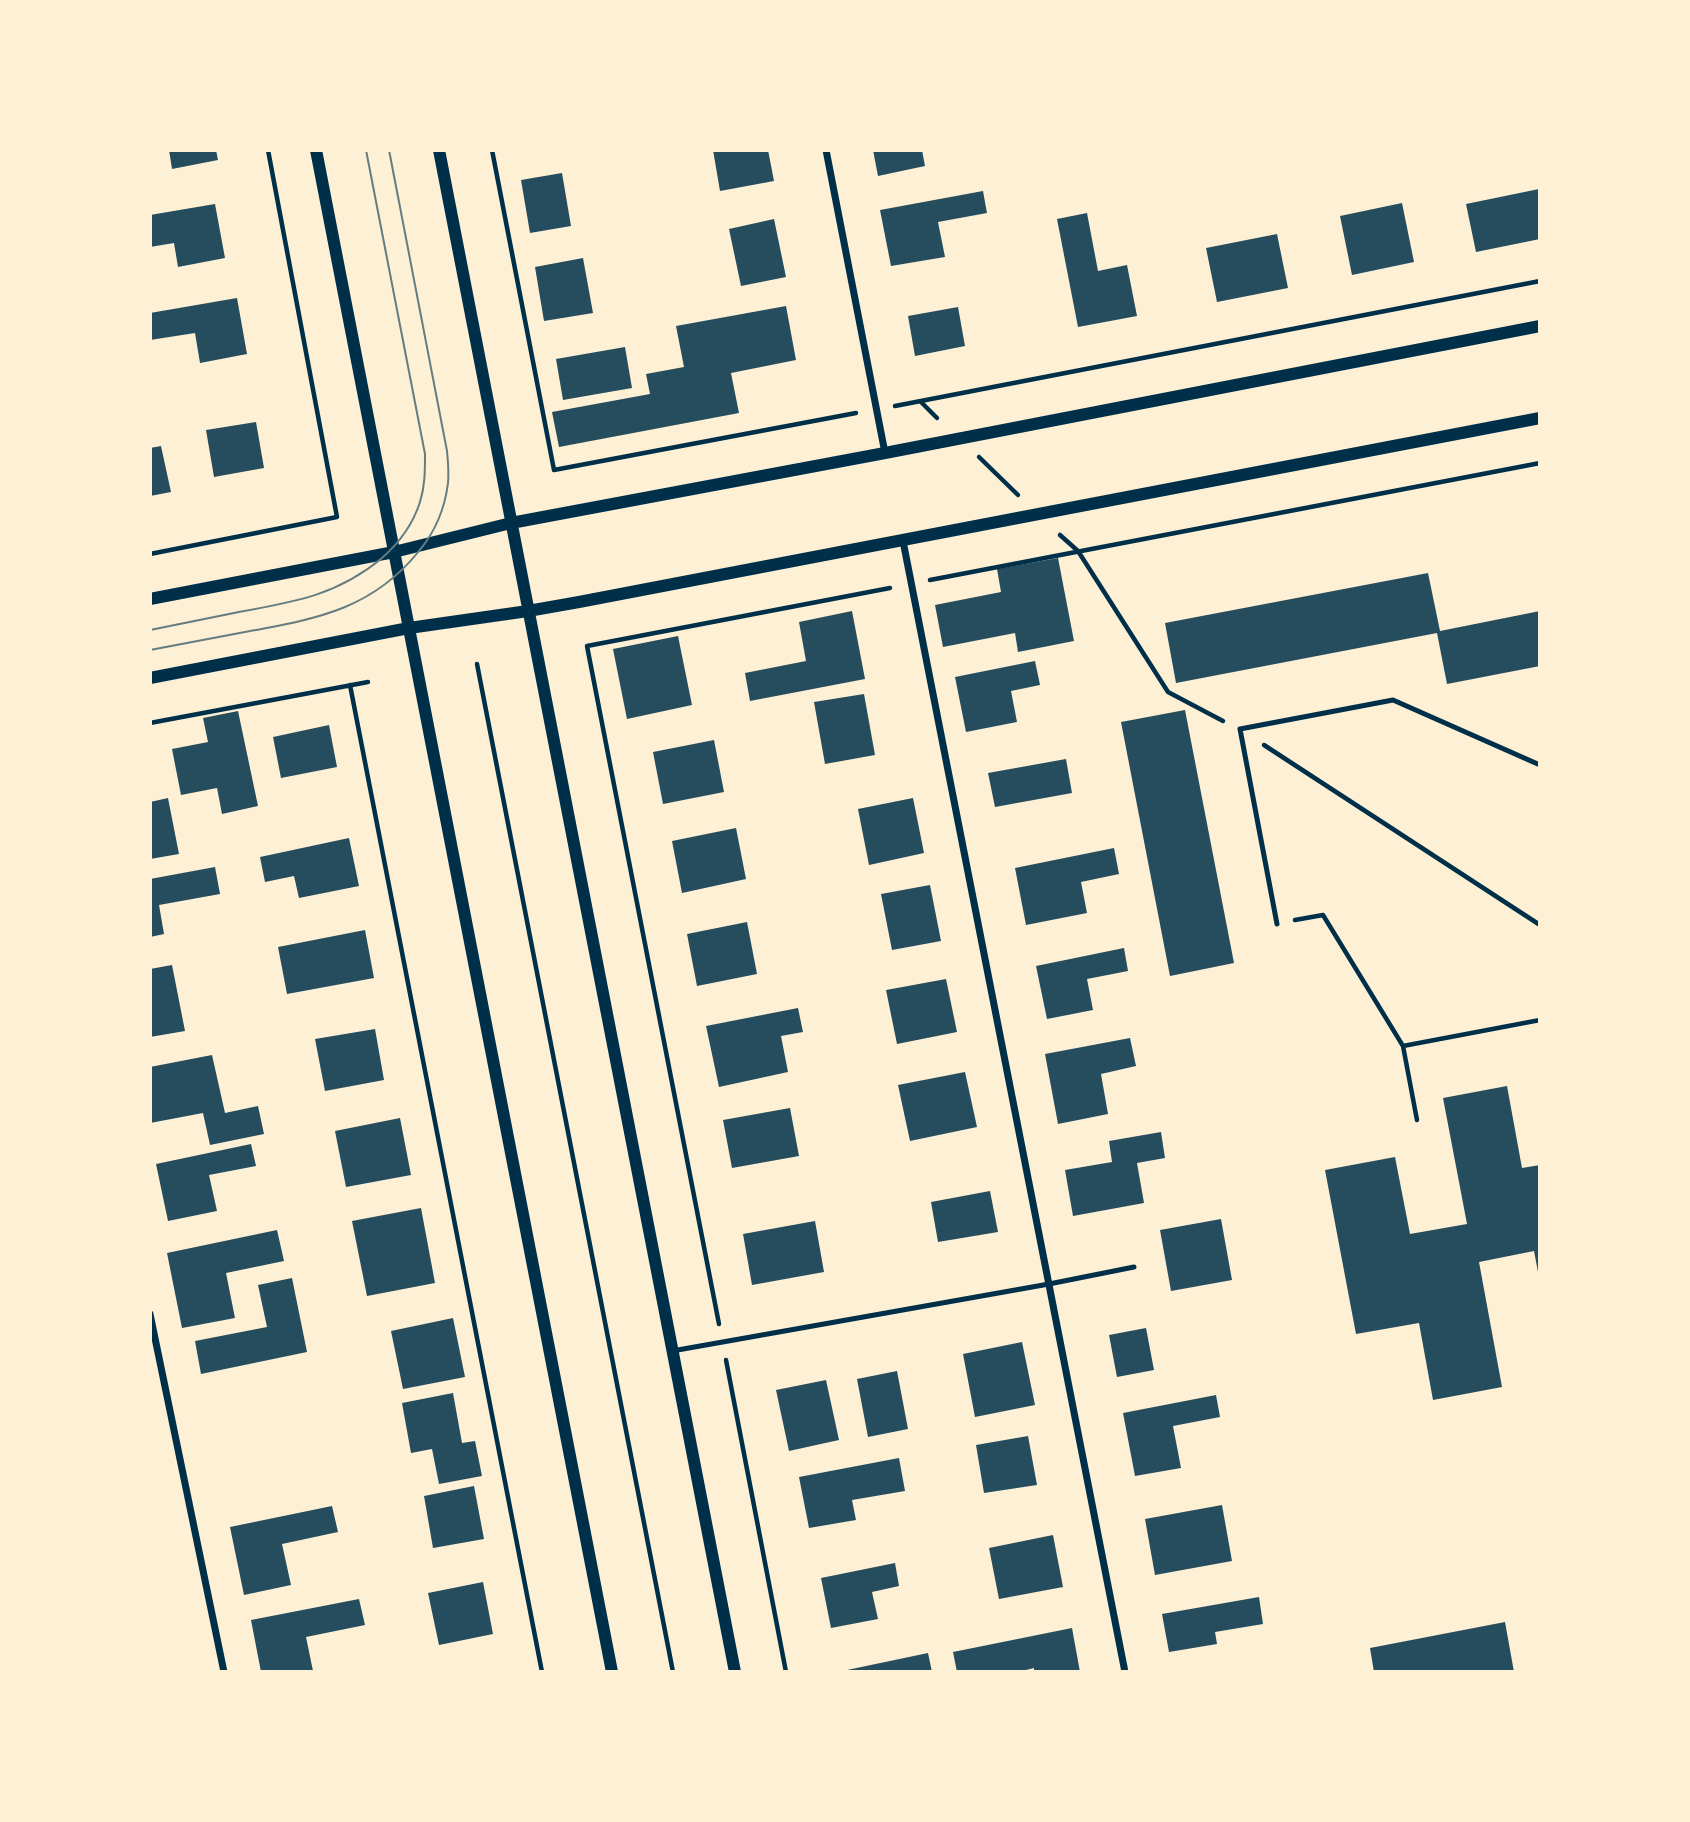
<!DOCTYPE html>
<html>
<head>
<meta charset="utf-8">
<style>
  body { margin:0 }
  #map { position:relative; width:1690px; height:1822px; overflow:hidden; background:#fdf0d5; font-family:"Source Sans 3",sans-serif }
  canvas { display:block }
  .frame { position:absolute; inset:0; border:152px solid #fdf0d5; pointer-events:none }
</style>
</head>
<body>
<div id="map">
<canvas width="1690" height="1822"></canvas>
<div class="frame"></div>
</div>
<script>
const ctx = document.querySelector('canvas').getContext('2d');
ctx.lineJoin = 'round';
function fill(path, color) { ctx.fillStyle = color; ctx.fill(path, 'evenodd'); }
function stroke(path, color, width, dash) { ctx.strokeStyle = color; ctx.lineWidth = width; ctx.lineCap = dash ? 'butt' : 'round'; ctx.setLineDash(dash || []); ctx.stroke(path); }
const building = new Path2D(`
  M169,150H216L218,160L172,169Z
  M713,150H768L774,181L720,191Z
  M873,150H922L925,166L878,176Z
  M562,173L571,226L530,233L521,180Z
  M1539,189L1540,239L1476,252L1466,204Z
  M983,191L987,213L938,222L945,257L891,266L880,210Z
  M1402,203L1414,262L1352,275L1340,216Z
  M215,204L225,258L178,267L174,243L150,247V215Z
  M1087,213L1098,271L1127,265L1137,316L1078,327L1057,219Z
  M774,219L786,277L741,286L729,229Z
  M1277,234L1288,288L1217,302L1206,248Z
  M583,258L593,313L544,321L535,267Z
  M237,298L247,354L200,363L195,333L150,340V313Z
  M786,306L796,360L731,373L739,413L559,447L552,412L650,394L646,374L684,367L676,326Z
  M958,307L965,346L915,356L908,316Z
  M625,347L632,388L563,400L556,359Z
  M256,422L264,468L214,477L206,430Z
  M161,446L171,492L150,496V448Z
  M1058,558L1074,641L1018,652L1015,633L943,647L935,605L1001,592L997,569Z
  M1428,573L1440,631L1540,611V666L1447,684L1437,633L1176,683L1165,623Z
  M852,611L865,679L750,701L745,673L806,661L799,622Z
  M678,636L692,705L627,719L613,649Z
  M1035,661L1040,685L1011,691L1017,722L966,732L955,677Z
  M864,694L875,755L825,764L814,702Z
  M1185,710L1234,963L1170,976L1121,722Z
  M238,711L258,806L222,814L217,788L181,795L172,749L208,742L203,718Z
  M329,725L337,767L281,778L273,737Z
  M714,740L724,792L663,804L653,752Z
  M1066,759L1072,793L995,807L988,773Z
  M168,798L179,854L150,859V802Z
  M913,798L924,853L869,865L858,809Z
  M736,828L746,879L682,893L672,841Z
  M349,838L359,886L299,898L294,876L265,882L260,857Z
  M1114,848L1119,874L1081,882L1087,913L1026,925L1015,868Z
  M215,867L220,894L159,905L164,934L150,937V879Z
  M930,885L941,941L892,950L881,894Z
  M747,922L757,974L697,986L687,934Z
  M365,930L374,978L287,994L278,947Z
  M1124,948L1128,971L1087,979L1093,1010L1047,1019L1036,966Z
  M172,965L185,1031L150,1037V969Z
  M946,979L957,1032L897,1044L886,990Z
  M798,1008L803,1032L781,1036L788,1072L719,1087L706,1026Z
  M375,1029L384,1080L325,1091L315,1039Z
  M1130,1038L1136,1066L1101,1074L1108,1114L1058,1124L1045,1054Z
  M212,1055L225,1113L258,1106L264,1134L210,1145L203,1113L150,1123V1067Z
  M965,1072L977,1127L910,1141L898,1085Z
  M1507,1086L1522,1168L1540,1165V1272H1538L1534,1251L1479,1262L1502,1387L1433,1400L1419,1323L1356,1334L1325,1170L1395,1157L1410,1234L1467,1224L1443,1098Z
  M790,1108L799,1156L732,1168L723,1120Z
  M400,1118L411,1175L346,1187L335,1131Z
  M1161,1132L1165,1158L1137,1163L1144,1203L1073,1216L1065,1170L1112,1162L1109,1141Z
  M251,1144L256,1166L209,1175L217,1211L168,1221L156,1164Z
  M990,1191L998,1232L938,1242L931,1202Z
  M421,1208L435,1283L367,1296L352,1221Z
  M1221,1219L1232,1280L1171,1291L1160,1230Z
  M815,1221L824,1272L752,1285L743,1234Z
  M277,1230L284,1261L226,1273L235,1318L182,1328L167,1253Z
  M292,1278L307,1352L201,1374L195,1341L267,1327L258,1285Z
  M453,1318L465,1377L403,1389L391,1331Z
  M1146,1328L1154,1370L1117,1377L1109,1335Z
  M1022,1342L1035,1405L975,1417L963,1354Z
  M897,1371L908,1429L868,1437L857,1379Z
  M826,1380L839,1440L789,1451L776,1390Z
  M453,1393L462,1443L475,1441L482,1476L439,1484L432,1449L411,1453L402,1403Z
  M1216,1395L1220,1417L1173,1426L1181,1468L1135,1476L1123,1413Z
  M1028,1436L1037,1485L984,1493L976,1445Z
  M899,1458L905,1491L852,1500L856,1520L809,1528L799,1477Z
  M474,1486L484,1539L433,1548L424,1496Z
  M1222,1505L1232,1561L1155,1575L1145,1519Z
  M332,1506L338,1532L282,1544L291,1585L244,1595L230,1527Z
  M1053,1535L1063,1587L999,1599L989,1548Z
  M895,1563L899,1586L872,1592L878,1619L831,1628L821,1578Z
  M483,1582L493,1634L439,1645L428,1593Z
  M1259,1597L1263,1624L1215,1632L1217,1644L1169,1652L1162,1614Z
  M359,1599L365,1625L306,1637L313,1671L261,1672L251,1620Z
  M1505,1622L1514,1672H1374L1370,1648Z
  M1072,1628L1080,1672H1034V1668L1018,1672H957L953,1652Z
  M928,1653L932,1672H847V1670Z`);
const path = new Path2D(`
  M492,150L554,470L856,413
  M921,402L937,418
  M895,406L1540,281
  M979,457L1018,495
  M1060,535L1078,551L1168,692L1223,721
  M150,554L337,517L268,150
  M930,580L1540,463
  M477,664L673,1672
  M350,685L542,1672
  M150,723L368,682
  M1264,745L1540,925
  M1295,920L1323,915L1403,1046L1417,1120
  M1403,1046L1540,1020
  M719,1324L587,646L890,588
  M726,1360L786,1672`);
const service = new Path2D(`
  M1277,924L1240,729L1393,700L1540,765
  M672,1351L1049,1284L1134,1267`);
const minor = new Path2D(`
  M826,150L885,453
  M903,541L1125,1672
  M150,1314L224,1672`);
const tertiary = new Path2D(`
  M316,150L612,1672
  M439,150L735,1672
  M150,599L394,552L511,523L885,453L1540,326
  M150,678L409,628L528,611L579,602L1540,418`);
const tram = new Path2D(`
  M150,630C180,624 210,618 239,612C294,602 338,595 382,558C399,543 413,524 420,502C425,486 425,471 425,454L366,150
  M150,650C182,644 214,638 245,632C315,619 372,610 419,551C435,532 445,507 448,483C449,473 448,461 447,451L389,150`);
fill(building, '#264d5e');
stroke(path, '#003049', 4.5);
stroke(service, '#003049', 5);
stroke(minor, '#003049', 7);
stroke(tertiary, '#003049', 12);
stroke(tram, '#657d81', 2);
</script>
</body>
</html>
